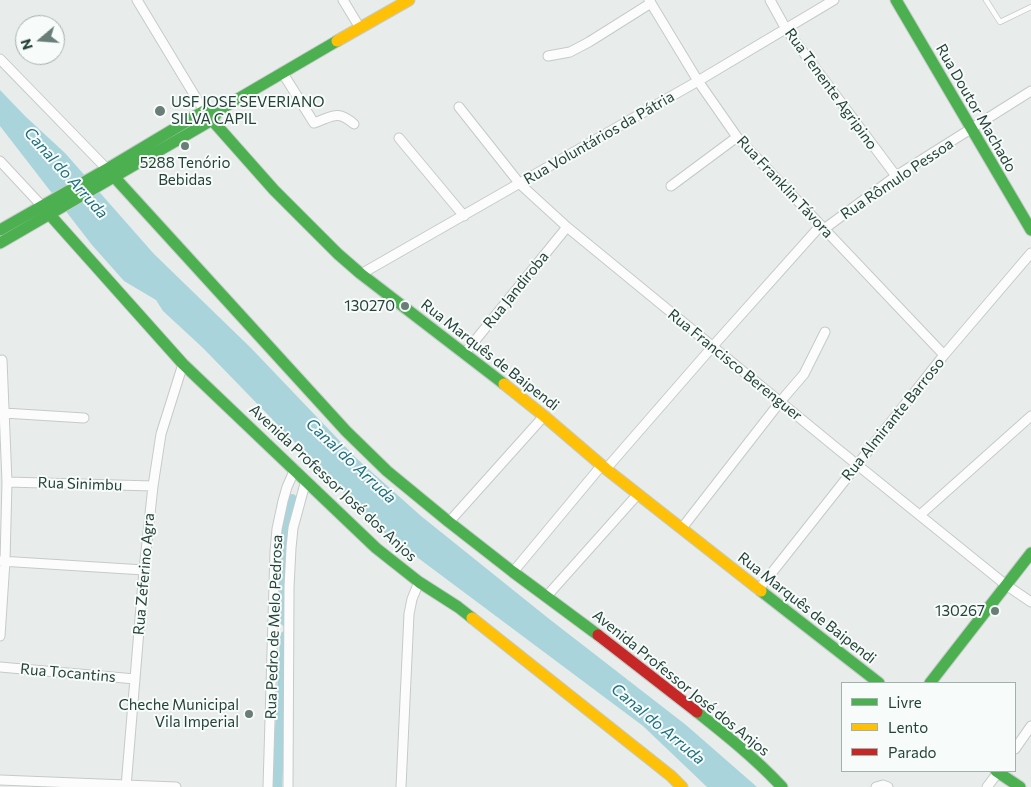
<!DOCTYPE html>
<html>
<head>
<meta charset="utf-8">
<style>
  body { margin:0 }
  #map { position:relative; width:1031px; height:787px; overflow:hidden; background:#e8edeb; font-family:Commissioner,sans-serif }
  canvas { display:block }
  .legend { position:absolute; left:841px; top:682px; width:175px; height:90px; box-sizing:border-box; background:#f7fbf9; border:1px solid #a3b1ad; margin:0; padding:6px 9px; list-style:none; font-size:15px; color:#24423a }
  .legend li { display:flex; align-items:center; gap:10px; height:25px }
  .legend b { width:25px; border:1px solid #a3b1ad }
  .north { position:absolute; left:15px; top:15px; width:50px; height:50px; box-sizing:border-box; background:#f7fbf9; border:1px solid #a3b1ad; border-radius:50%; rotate:252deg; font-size:14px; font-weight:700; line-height:20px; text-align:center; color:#24423a }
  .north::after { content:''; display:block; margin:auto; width:18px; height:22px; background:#697e78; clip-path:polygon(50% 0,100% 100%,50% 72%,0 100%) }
</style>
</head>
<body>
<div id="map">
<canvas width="1031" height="787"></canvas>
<ul class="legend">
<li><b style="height:6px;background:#4caf50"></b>Livre</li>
<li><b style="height:6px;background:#ffc107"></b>Lento</li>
<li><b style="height:6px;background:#c62828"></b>Parado</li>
</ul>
<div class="north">N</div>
</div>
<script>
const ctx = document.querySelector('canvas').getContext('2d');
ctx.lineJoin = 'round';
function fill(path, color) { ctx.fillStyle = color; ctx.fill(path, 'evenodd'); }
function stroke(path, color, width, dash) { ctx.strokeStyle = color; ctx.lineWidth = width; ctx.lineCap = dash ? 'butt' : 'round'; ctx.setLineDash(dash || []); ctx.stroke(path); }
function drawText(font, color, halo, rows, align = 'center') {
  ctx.font = font + ' Commissioner,sans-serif'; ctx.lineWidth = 4; ctx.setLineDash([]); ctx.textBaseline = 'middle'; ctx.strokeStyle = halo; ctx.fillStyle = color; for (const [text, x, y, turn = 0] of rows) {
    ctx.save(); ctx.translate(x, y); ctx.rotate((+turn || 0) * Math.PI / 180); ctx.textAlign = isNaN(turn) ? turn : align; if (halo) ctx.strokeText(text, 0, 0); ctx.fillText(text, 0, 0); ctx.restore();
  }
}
const water = new Path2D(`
  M0,90L25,116L65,153L154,254L251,348L356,458L421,516L548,618L686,725L757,787H707L643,726L378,528L203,348L163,311L156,300L124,281L92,245L0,126Z`);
const canal = new Path2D(`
  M285,621L283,584L285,569L283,540L284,522L292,499
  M277,787L285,636`);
const lane = new Path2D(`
  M986,0L1000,22L1031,7`);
const street = new Path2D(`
  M137,0L204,111
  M343,0L360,28
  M649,0L698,81L737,137L944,355
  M770,0L786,29L896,176
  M548,56L570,52L589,42L651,3
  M0,59L107,169
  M282,72L314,123C332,117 337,109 354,124
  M459,107L520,184L567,227L834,446L1006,585L1031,602
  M399,138L464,216
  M0,161L42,206
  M671,186L737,137
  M824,229L896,176L1031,91
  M361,274L698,81L834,0
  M465,353L567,227
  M4,413L84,418
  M606,469L713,346L821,225
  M7,482L153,486
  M920,515L1031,416
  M449,522L544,416
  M682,528L780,402L804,374L825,332
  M0,561L144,570
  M513,572L602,465
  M759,589L944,355L1031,253
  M546,597L638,494
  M0,636L5,561L7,482L2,360
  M0,667L135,679
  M1015,749L1031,726
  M0,780L176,787
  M126,787L144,570L153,486L161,434L183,364
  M268,787L275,552L277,529L283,501L287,487L295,469
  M288,787L289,587L291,548L293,528L306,480
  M401,787L409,614L412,599L419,582
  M876,787L883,785L888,787
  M987,787L999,771`);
const fast = new Path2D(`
  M896,0L1031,230
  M204,111L274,190L338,254L361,274L504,384
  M107,169L346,431L387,471L449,522L513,572L598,635
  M42,206L183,364L376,548L419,582L458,607L472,618
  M0,230L107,169L204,111H210
  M0,243L212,120L219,110L337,41
  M761,591L879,683
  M930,683L1031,553
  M697,712C726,735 756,759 782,787
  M996,771L1020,787`);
const slow = new Path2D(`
  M337,41L409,0
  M504,384L544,416L606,469L761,591
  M472,618L671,776L682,787`);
const jam = new Path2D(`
  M598,635L697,712`);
const markers = [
  [160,111,6,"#697e78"],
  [185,146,5,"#697e78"],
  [405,306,5,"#697e78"],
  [995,611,5,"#697e78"],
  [249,714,5,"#697e78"]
];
const streetNames = [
  ["Rua Tenente Agripino",831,89,54],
  ["Rua Doutor Machado",976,108,60],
  ["Rua Voluntários da Pátria",599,138,-30],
  ["Rua Rômulo Pessoa",897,179,-34],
  ["Rua Franklin Távora",785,187,47],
  ["Rua Jandiroba",516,290,-51],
  ["Rua Marquês de Baipendi",490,355,38],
  ["Rua Francisco Berenguer",735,365,39],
  ["Rua Almirante Barroso",893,419,-51],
  ["Avenida Professor José dos Anjos",333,483,43],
  ["Rua Sinimbu",80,484,2],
  ["Rua Zeferino Agra",144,574,-85],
  ["Rua Marquês de Baipendi",807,608,38],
  ["Rua Pedro de Melo Pedrosa",274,627,-88],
  ["Rua Tocantins",68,673,5],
  ["Avenida Professor José dos Anjos",681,683,39]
];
const poiNames = [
  ["USF JOSE SEVERIANO",171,102,"left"],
  ["SILVA CAPIL",171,119,"left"],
  ["5288 Tenório",185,163,"center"],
  ["Bebidas",185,180,"center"],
  ["130270",395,306],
  ["130267",985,611],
  ["Cheche Municipal",239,705],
  ["Vila Imperial",239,722]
];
const waterNames = [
  ["Canal do Arruda",66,173,48],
  ["Canal do Arruda",351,461,43],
  ["Canal do Arruda",658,724,40]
];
fill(water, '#a9d4db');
stroke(canal, '#a9d4db', 10);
stroke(lane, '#c5cac8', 6);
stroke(street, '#c5cac8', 11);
stroke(fast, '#c3cbc8', 13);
stroke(slow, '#c3cbc8', 13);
stroke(jam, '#c3cbc8', 13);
stroke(lane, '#fcfcfc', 4.5);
stroke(street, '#fcfcfc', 9);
stroke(fast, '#4caf50', 11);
stroke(slow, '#ffc107', 11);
stroke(jam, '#c62828', 11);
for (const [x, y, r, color] of markers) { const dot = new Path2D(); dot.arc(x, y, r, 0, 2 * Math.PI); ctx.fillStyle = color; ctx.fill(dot); stroke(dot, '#f7fbf9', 2); }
drawText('15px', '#24423a', '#f7fbf9', streetNames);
drawText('15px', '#24423a', '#f7fbf9', poiNames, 'right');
drawText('italic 16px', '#1c6f80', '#f7fbf9', waterNames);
</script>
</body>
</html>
